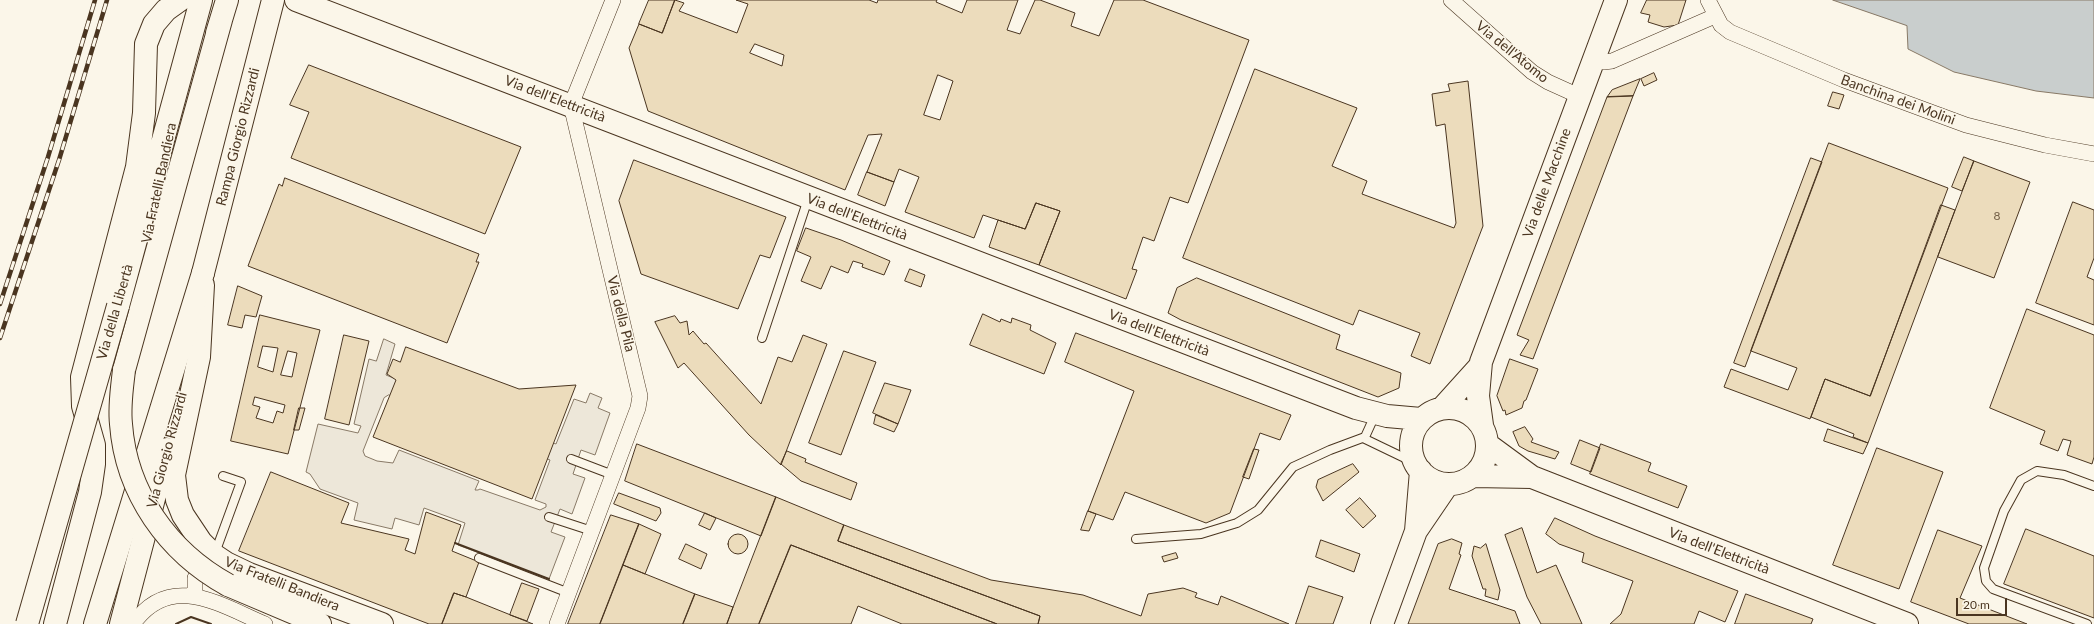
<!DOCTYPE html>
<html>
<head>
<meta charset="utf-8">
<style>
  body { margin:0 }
  #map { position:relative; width:2094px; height:624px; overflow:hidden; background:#fbf6e9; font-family:Lato,sans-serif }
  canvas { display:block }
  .scale { position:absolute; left:1956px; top:598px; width:51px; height:18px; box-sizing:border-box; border:2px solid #4a3520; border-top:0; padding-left:5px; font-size:12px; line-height:14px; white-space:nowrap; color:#4a3520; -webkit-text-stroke:3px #fbf6e9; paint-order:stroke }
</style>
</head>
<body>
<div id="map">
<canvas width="2094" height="624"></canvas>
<div class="scale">20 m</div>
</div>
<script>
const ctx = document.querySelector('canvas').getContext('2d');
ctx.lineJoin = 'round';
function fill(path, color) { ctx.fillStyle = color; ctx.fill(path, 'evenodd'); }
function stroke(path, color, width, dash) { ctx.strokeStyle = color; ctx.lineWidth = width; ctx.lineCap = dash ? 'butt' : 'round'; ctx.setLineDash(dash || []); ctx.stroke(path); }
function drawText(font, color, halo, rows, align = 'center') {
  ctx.font = font + ' Lato,sans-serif'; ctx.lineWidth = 3; ctx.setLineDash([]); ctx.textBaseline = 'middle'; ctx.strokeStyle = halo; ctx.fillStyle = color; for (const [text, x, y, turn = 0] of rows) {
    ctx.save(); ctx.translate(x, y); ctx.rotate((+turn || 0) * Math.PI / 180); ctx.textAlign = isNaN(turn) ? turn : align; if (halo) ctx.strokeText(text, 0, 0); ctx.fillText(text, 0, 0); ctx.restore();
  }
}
const parking = new Path2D(`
  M384,339L395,344L386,375L556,444L574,399L586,403L590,393L602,398L598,408L610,413L595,455L581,450L573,474L585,478L572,514L560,509L551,532L565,537L549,579L458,545L465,523L424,508L419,525L395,518L392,529L354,520L358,503L320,489L310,474L306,472L318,424L358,433L361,426L354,424L369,359L376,361ZM389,395L550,460L535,500L546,504V507L540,510L480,489L478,490H475L479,481L399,450L393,463L377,461L365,456L363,451L384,398Z`);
const water = new Path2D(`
  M1833,0H2094V98L2036,91L1954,72L1908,49L1907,26Z`);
const building = new Path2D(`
  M649,0H675L662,33L639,24Z
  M675,0L684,3L679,11L737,33L748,4L736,0H869L877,3L878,0H937L936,2L962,13L967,0H1018L1007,30L1020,34L1035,0H1040L1075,13L1071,26L1099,36L1114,0H1143L1249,40L1188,203L1170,197L1154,241L1143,237L1132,269L1137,270L1126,299L1039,265L1060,211L1036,203L1025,229L983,215L974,238L905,212L919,177L899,169L894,182L867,172L882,134L868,135L845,190L648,111L629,48L639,24L662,33ZM755,44L784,55L782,66L750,53ZM938,75L953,81L940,120L924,115Z
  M1647,0H1686L1678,25L1664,27L1648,22L1650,15L1641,13Z
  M309,65L521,147L485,234L291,158L309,112L290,105Z
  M1255,69L1357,108L1332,166L1367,181L1362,194L1454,228L1456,223L1445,124L1436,126L1432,94L1450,91L1448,84L1468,81L1483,226L1430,364L1411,356L1420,333L1359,310L1353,325L1183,258Z
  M1654,73L1657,80L1644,86L1641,79Z
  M1640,79L1633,96L1607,97L1612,90Z
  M1833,92L1844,95L1839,109L1828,106Z
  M1633,96L1533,359L1520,355L1529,340L1517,335L1607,97Z
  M1829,143L1948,188L1870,396L1825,379L1810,419L1724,387L1731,369L1788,390L1797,368L1751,351Z
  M1964,157L1974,161L1962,191L1952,187Z
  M1811,158L1822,162L1745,367L1734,363Z
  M634,160L786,217L770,258L760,255L738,309L641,274L619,201Z
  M1974,161L2030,182L1994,278L1938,257Z
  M867,172L894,182L885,206L858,195Z
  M285,178L479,254L476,262H479L447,343L248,266L279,184L282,186Z
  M2073,202L2094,210V258L2087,277L2094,280V325L2036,303Z
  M1036,203L1060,211L1039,265L989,247L998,220L1025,229Z
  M1941,205L1955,210L1868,443L1853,437L1854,434L1811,417L1825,379L1870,396Z
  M806,228L841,240L890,261L884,275L862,267L863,264L853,261L848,273L831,266L821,289L801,281L811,257L797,251Z
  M910,269L925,275L921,287L905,281Z
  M1197,278L1340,335L1336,349L1401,373L1399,388L1378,397L1181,320L1168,313L1177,288Z
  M238,286L262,296L256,317L245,315L242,328L228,325Z
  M2027,309L2094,335V457L2092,464L2067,455L2071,441L2063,439L2058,451L2040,444L2045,431L1990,408Z
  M983,314L1000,322L1001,319L1011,323L1012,318L1031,325L1030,330L1056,343L1044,374L970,345Z
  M260,315L320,330L288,454L231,441ZM263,346L278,348L273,372L258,367ZM288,351L297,353L292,377L281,375ZM255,397L285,405L283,413L277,411L273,423L256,418L260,407L253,405Z
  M675,316L680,323L687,321L689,335L693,331L704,344L706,343L761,404L778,357L792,362L803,335L827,344L781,465L749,435L684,363L678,368L655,322Z
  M1076,333L1291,415L1280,440L1260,433L1230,513L1206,523L1125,492L1113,520L1088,511L1134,391L1065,362Z
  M344,335L369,341L349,425L325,419Z
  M406,347L519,389L576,385L532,499L373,437L396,380L387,374L393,359L400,362Z
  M844,351L876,362L841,455L809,443Z
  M1510,359L1538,369L1526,400L1524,401L1522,408L1506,415L1505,410L1503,411L1497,396Z
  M885,383L911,390L898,424L873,413Z
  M299,408H305L299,430H294Z
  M876,415L898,424L894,432L874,424Z
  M1525,427L1533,439L1531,442L1559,452L1555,459L1528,451L1519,446L1513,432Z
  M1828,429L1868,443L1863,454L1824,441Z
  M1580,440L1600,448L1591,472L1571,464Z
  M637,444L776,497L761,536L625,481Z
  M1601,444L1651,463L1648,471L1687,486L1678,508L1590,474Z
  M1877,448L1943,472L1899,589L1833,565Z
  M1254,449L1259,450L1249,479L1243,477Z
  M787,451L806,459L805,462L857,483L851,500L801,481L781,464Z
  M1353,464L1359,472L1323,501L1316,487L1318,480Z
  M271,472L349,503L341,523L409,539L405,550L415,554L426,512L461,525L452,551L479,562L466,597L454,593L442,624H429L239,551Z
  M619,493L660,508L661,513L656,521L614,504Z
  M776,497L844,525L838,541L1040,616L1038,624H997L791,545L759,624H727Z
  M1360,498L1376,516L1363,528L1346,510Z
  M1088,511L1096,514L1089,531L1081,530Z
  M705,513L716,518L710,530L699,525Z
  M611,515L639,524L600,624H568Z
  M1555,518L1595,536L1738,591L1725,622L1699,611L1694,624H1610L1621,614L1633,581L1582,562L1584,553L1559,544L1546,534Z
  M639,524L661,534L645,574L623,565Z
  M844,525L991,580L1083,595L1141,616L1148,594L1183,588L1197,593L1195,597L1218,605L1221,596L1289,624H1038L1040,616L838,541Z
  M1522,528L1537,573L1556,565L1582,624H1541L1527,597L1505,535Z
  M2026,529L2094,556V618L2004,584Z
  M1938,530L1982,546L1960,598L2027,624H1969L1911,602Z
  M728 544a10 10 0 1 1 20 0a10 10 0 1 1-20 0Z
  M1452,539L1462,543L1459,554L1461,555L1449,589L1515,611L1520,624H1408L1438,544Z
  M1321,540L1360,554L1354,572L1316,557Z
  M686,544L707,554L701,569L679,559Z
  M1486,544L1500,590L1498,600L1485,596L1486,589H1483L1472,556L1474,546L1480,548Z
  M791,545L997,624H902L858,606L851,624H759Z
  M1176,553L1178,558L1164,562L1162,557Z
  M623,565L695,594L683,624H600Z
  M522,583L539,589L527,621L510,615Z
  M1309,586L1343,597L1333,624H1296Z
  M454,593L466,597L533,624H442Z
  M695,594L733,607L727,624H683Z
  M1746,594L1813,619L1811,624H1735Z`);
const lane = new Path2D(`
  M762,338L808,199
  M1363,438L1415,463
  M571,459L613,475
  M549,517L592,531
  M1136,539L1201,534L1237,523L1258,510L1293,467L1330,450L1365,437L1375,415
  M215,553L241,482L223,476
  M479,558L569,593
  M2087,624L1993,589L1986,581L1984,568L2004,511L2021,480L2037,471L2064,475L2094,486`);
const street = new Path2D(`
  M1451,0L1532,72L1548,82L1579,96
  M1708,0L1721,25L1730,32L1844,80L1966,125L2045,145L2094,154
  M1593,59L1604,62L1612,61L1715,16
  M195,596V578L207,560
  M133,624C170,571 220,605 265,624
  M557,624L638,408L640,396L571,105L613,0`);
const secondary = new Path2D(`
  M296,0L1356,408L1387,416L1421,419
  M217,33L227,0
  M203,285L199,357L174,475L177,500L183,515L201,542L214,555L226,563L249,574L382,624
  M124,370L221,20
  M1443,407L1480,366
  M1411 446a38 38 0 1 1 76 0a38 38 0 1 1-76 0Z
  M1482,425L1478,396L1481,362L1616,0
  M1487,444L1532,477L1907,624
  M1473,476L1532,477
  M1416,531L1448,484
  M228,585L320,624
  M121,624L167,449
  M1382,624L1416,531L1421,471`);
const primary = new Path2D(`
  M203,273L273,0`);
const highway = new Path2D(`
  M118,306L201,0
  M55,624L90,492L94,464V445L83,406L82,377L137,167L144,113L146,44L154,24L166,10L180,0
  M95,624L203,273`);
const rail = new Path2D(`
  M0,304L48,157L95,0
  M0,338L59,160L107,0`);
const secondaryBridge = new Path2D(`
  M124,370C122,388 119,406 121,424C126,493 168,552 228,585`);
const highwayBridge = new Path2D(`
  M27,624L118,306`);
const wall = new Path2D(`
  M455,543L549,579
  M176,624L191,617L211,624`);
const numberNames = [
  ["8",1997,216]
];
const streetNames = [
  ["Via dell'Atomo",1512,52,39],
  ["Via dell'Elettricità",555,99,21],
  ["Banchina dei Molini",1898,100,20],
  ["Rampa Giorgio Rizzardi",238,137,-76],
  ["Via Fratelli Bandiera",159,183,-78],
  ["Via delle Macchine",1547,183,-70],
  ["Via dell'Elettricità",857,217,21],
  ["Via della Libertà",115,312,-74],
  ["Via della Pila",621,314,76],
  ["Via dell'Elettricità",1159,333,21],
  ["Via Giorgio Rizzardi",167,450,-75],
  ["Via dell'Elettricità",1719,551,21],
  ["Via Fratelli Bandiera",282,584,22]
];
fill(parking, '#ede7d9');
stroke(parking, '#887966', 1);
fill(water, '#c9cecd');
stroke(water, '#887966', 1);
fill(building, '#ecdcbc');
stroke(building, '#4a3520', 1);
stroke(lane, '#4a3520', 10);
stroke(street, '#4a3520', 16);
stroke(secondary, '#4a3520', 24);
stroke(primary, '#4a3520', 24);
stroke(highway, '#4a3520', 24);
stroke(lane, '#fbf6e9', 8);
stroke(street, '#fbf6e9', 15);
stroke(secondary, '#fbf6e9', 22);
stroke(primary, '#fbf6e9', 22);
stroke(highway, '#fbf6e9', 22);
stroke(rail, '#4a3520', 4.5);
stroke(rail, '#fbf6e9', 3, [9]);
stroke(secondaryBridge, '#4a3520', 24, []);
stroke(highwayBridge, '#4a3520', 24, []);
stroke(secondaryBridge, '#fbf6e9', 22);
stroke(highwayBridge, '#fbf6e9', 22);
stroke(wall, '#4a3520', 2);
drawText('12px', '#725f47', null, numberNames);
drawText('14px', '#4a3520', '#fbf6e9', streetNames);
</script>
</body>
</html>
